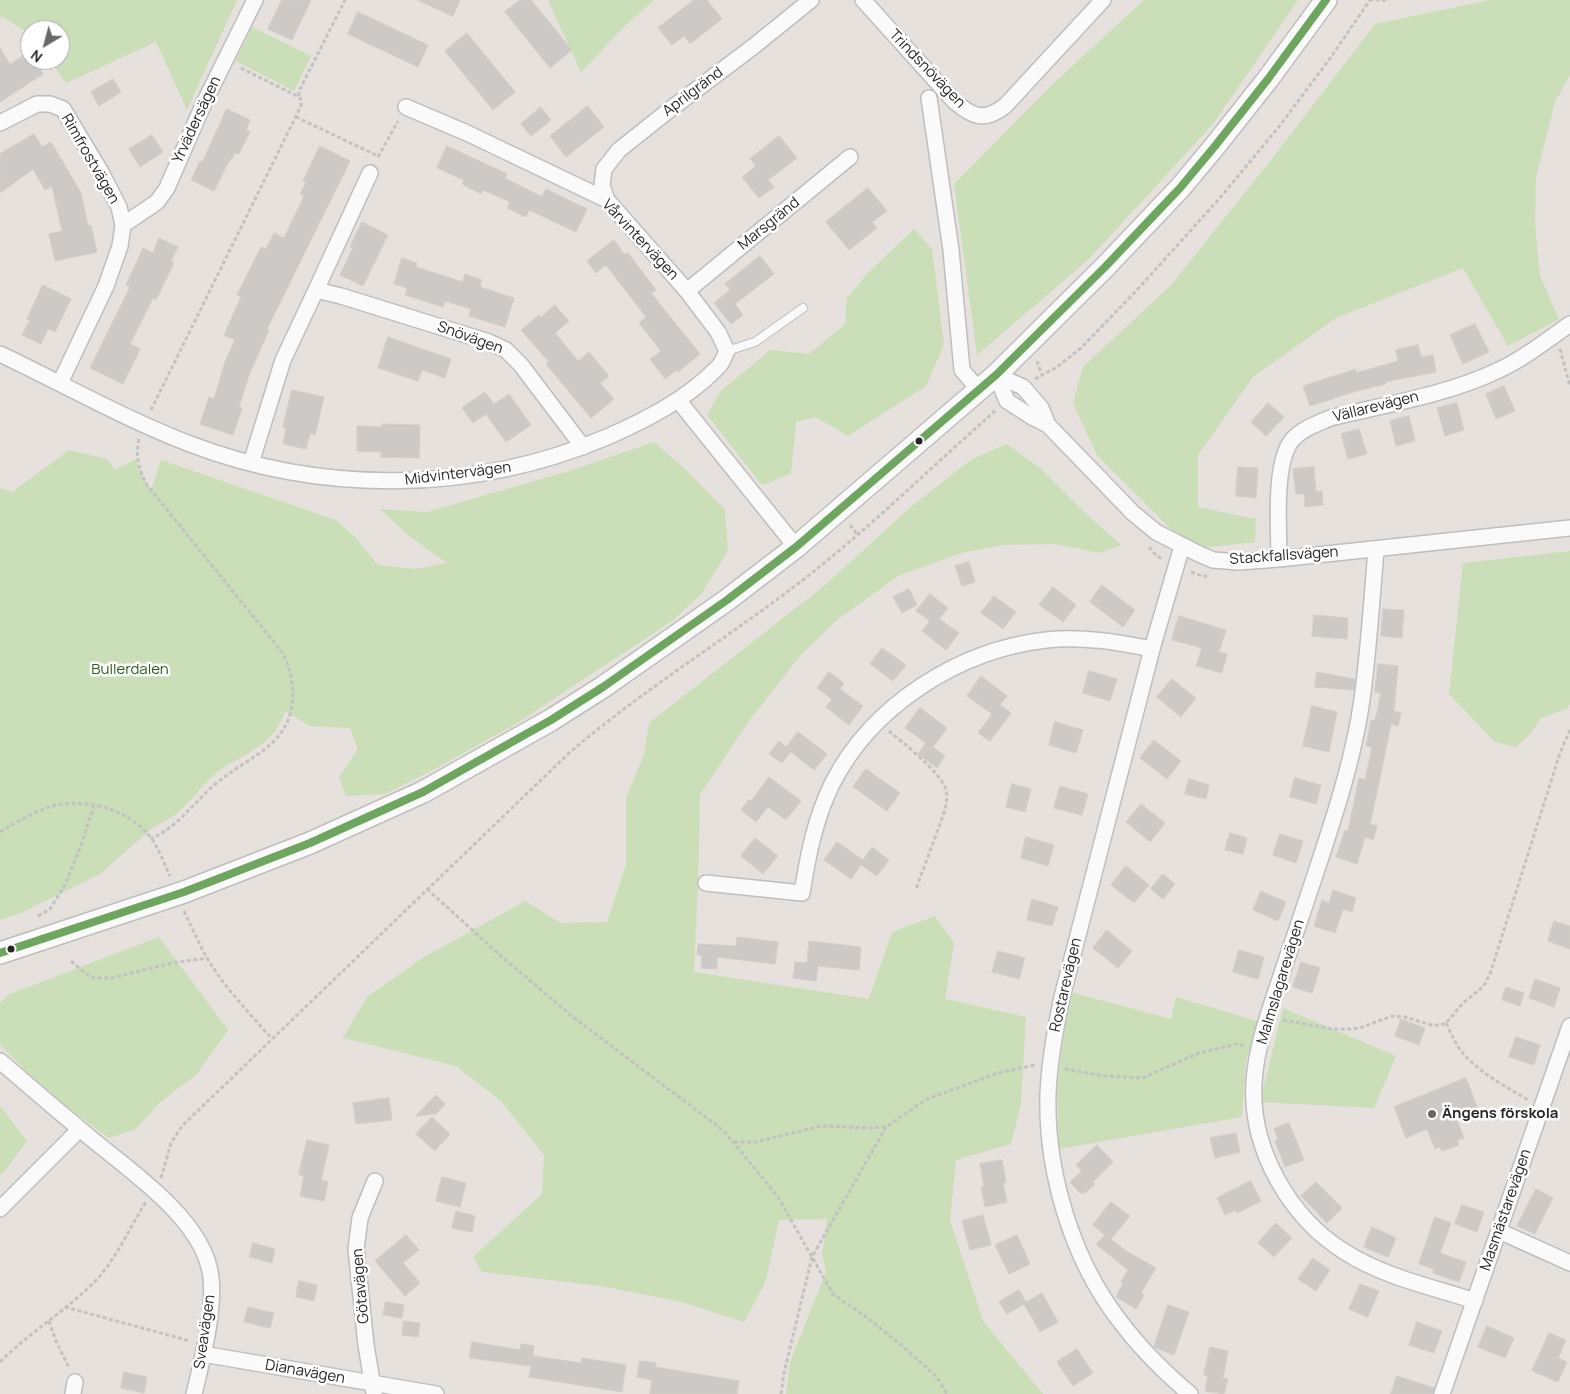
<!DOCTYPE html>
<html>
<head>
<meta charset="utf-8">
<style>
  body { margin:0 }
  #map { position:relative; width:1570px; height:1394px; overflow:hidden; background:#e6e1dc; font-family:Manrope,sans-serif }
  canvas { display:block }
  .north { position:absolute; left:20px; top:20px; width:50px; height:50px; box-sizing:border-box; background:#fff; border:1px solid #a9a9a9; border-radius:50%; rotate:217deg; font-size:14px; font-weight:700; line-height:20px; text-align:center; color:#272727 }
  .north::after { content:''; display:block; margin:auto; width:18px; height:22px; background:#6a6866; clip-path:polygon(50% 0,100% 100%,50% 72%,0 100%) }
</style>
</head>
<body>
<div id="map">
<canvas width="1570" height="1394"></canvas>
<div class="north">N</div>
</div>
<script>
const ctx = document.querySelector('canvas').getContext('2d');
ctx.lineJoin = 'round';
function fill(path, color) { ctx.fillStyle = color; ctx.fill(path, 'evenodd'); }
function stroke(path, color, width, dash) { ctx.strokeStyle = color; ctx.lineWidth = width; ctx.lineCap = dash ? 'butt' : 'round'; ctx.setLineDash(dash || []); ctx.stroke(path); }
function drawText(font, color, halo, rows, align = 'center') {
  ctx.font = font + ' Manrope,sans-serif'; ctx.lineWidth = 5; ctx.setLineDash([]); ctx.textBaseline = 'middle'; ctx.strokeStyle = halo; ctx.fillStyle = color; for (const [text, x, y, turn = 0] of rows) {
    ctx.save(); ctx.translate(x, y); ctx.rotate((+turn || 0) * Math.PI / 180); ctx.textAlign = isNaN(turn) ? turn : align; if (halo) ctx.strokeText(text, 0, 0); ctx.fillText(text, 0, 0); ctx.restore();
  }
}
const green = new Path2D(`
  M0,0H237L187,110L156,42L66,83L50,60H60V30H30V34L3,17L0,18Z
  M548,0H654L625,26L581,72Z
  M1144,0H1298L1213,124L1089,259L977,355L954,184L1054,83Z
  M1490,0H1570V75L1555,102L1536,177L1535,224L1540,276L1559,319L1508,346L1463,268L1336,318L1253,377L1198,455V507L1256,519L1255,542L1191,549L1097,455L1073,403L1083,367L1172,284L1275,155L1375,24Z
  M252,27L311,56L294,91L236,61Z
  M914,229L932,249L944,345L926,386L848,436L816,417L796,422L791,474L762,485L707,415L721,391L770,350L809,354L845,324L847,298L868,273Z
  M654,442L687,471L725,510L728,551L701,594L672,621L514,725L435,769L385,794L346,796L339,777L358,749L350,728L309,726L286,711C281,721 276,732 267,740C253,753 234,760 219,771C195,790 186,814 155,826L100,874L21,913L0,920V488L12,492L69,450L107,459L115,470L136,459L140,471L151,490L161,460L336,520L355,537L378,565L416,569L447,563L408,535L380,509L427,512L569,471Z
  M1007,444L1040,468L1084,512L1121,545L1100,553L1055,544L1004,545L961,553L898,576L836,621L801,655L748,722L700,795L698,882L694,972L869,999L892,932L935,916L954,943L945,999L1026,1017L1021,1105L1011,1144L956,1160L950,1220L983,1321L1043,1394H786L790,1362L826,1272L822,1254L827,1219L779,1220L766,1281L744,1322L682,1302L601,1286L482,1272L473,1257L542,1194L544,1155L501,1101L456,1066L343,1038L367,997L424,957L525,901L561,923L607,922L626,865V798L644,754L649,723L824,586L913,505L972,459Z
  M1570,551V704L1566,709L1541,718L1530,734L1516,747L1495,742L1449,694L1463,563Z
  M159,937L228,1030L196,1075L159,1103L136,1129L109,1138L45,1091L0,1044V1003L10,994Z
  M1070,992L1171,1019L1176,997L1257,1021L1246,1062L1242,1117L1059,1149L1057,1086Z
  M1283,1008L1396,1056L1374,1108L1260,1102Z
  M0,1106L27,1141L4,1172L0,1175Z`);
const building = new Path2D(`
  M282,0H311L292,40L268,29Z
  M418,0H460L453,16Z
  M520,0H531L572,50L550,68L505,12Z
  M694,0H707L722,19L690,44L684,36L672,45L658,28Z
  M358,12L428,45L418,67L348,34Z
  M467,33L515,92L493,110L445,51Z
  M0,48L10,64L29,52L30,60H34L43,74L0,102Z
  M113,79L121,92L99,106L91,92Z
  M588,106L604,127L566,157L550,136Z
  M541,107L551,120L531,136L521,124Z
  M227,109L250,120L246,130L250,132L239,154L235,153L230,161H229L214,191L191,180L200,161L202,162Z
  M34,134L42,147L51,142L81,193L88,226L91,225L97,252L55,261L49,234L62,231L52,186L45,190L33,169L0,193V154Z
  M152,135L163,152L140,167L129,149Z
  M779,136L797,158L768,180L774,187L759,198L742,177L756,166L750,159Z
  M320,146L350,161L267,329L269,330L249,375L239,407L242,408L233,435L200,424L209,397L214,399L225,362L235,340L224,335L241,297L237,295L261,247L266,249L274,233L284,238L304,196L300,194L306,182L303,181Z
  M447,146L507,174L505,178L542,197L546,189L587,209L576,232L529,210L526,217L507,208L510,202L483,190L481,194L462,184L464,180L437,168Z
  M868,188L887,211L872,222L877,228L849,250L826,222Z
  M362,222L388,235L363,286L340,275L353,248L350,247Z
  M159,238L178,247L171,261L174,263L156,300L153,298L130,344L140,349L123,384L90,368L130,287L126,285L143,248L153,253Z
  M614,240L625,255L628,253L656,290L651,293L700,354L678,372L676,370L665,379L650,359L661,351L639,323L646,317L606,265L596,273L587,261Z
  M760,256L774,274L735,304L743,315L731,324L714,303L730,290L725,284Z
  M402,258L417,263L416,267L463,282L465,274L482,280L480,287L514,298L505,327L469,316L471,309L445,301L443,307L405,295L407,288L394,284Z
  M43,285L71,299L55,332L48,329L41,344L22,335L30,320L27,319Z
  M555,305L569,321L555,333L578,361L589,352L609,376L600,383L614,399L591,418L546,364L549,362L521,330L539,315L541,317Z
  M1475,324L1489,352L1463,364L1450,335Z
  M388,337L451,359L445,378L422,370L418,381L378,368Z
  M1418,345L1421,357L1433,355L1436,372L1385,382L1386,384L1360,390L1310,406L1303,386L1356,369V373L1398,361L1396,350Z
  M1504,386L1515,411L1496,419L1486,394Z
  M292,390L324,397L315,435L310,433L306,449L283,444L286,428L283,427Z
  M485,392L494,404L509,394L531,425L506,442L486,414L473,423L462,408Z
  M1268,403L1284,417L1266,436L1251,422Z
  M1457,403L1464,430L1445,436L1437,408Z
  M1409,416L1415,441L1396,446L1390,421Z
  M382,424L420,425L419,458L381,457V452L357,451V426L382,427Z
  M1359,429L1367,454L1348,459L1341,434Z
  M1238,467L1258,468L1256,498L1236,496Z
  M1314,467L1316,492L1322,491L1323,505L1305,507L1304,494H1296L1293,469Z
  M969,562L975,582L962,586L955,566Z
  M1102,585L1135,610L1123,627L1090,602Z
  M1053,587L1076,605L1063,622L1039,605Z
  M909,589L917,605L902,613L893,597Z
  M930,594L948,608L939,619L959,633L946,650L922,631L930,621L916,611Z
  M994,596L1016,612L1003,629L981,613Z
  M1383,609L1404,610L1402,638L1381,636Z
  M1314,615L1348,618L1347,639L1312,636Z
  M1179,616L1226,630L1219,652L1227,654L1222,673L1196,666L1202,648L1172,640Z
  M882,648L906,665L893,681L870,664Z
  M1378,664L1398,666L1394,711L1401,713L1398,726L1391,724L1379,783L1370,824L1377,826L1373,840L1365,837L1357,864L1336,857L1345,830L1348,831L1359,778L1365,780L1372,747L1366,746L1371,720L1375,721L1381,693L1375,692Z
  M1089,671L1117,679L1110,701L1083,693Z
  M829,672L844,683L840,689L863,706L849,725L826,707L832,699L817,688Z
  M1317,672L1355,679L1354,690L1315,687Z
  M981,676L1007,696L1000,705L1011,713L990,741L978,733L992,714L967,696Z
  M1172,679L1196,698L1181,717L1157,697Z
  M1312,706L1337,712L1329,752L1303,746Z
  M920,708L947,728L933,747L945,756L937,768L918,754L926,743L905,728Z
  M1055,722L1083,730L1076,753L1049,745Z
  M798,732L827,754L814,770L791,752L782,763L769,754L779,741L786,747Z
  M1154,740L1181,761L1167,779L1140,758Z
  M866,769L900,793L887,811L853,787Z
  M769,777L801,801L786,820L768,807L756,822L741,810L749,799L751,801Z
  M1295,778L1321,785L1316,804L1290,797Z
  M1189,779L1209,785L1206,799L1185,794Z
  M1012,784L1031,789L1025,812L1006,807Z
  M1060,786L1088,794L1082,815L1054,808Z
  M1141,804L1165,823L1150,842L1126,822Z
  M1230,833L1247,838L1243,854L1225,850Z
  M1280,834L1303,841L1296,863L1273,855Z
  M1026,837L1054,845L1048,866L1021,858Z
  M755,838L778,856L763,874L741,856Z
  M837,842L863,860L872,847L889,860L877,876L861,865L851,879L824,860Z
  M1126,866L1149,885L1134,903L1111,885Z
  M1163,874L1175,884L1163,899L1151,889Z
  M1333,890L1356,898L1352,912L1343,909L1335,933L1314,926L1322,900L1329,903Z
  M1261,891L1286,902L1278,921L1253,910Z
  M1032,899L1058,907L1052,926L1027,920Z
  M1554,921L1570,926V949L1548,941Z
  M1107,930L1132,951L1118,968L1093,948Z
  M737,937L778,942L775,964L717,957V969L701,968L702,955H697L698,944L736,946Z
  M809,941L861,947L859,970L818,966L816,981L793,978L795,962L807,963Z
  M1239,950L1264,957L1258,979L1233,972Z
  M998,951L1025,958L1019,979L992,972Z
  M1301,962L1320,968L1312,993L1293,987Z
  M1535,979L1560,988L1554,1007L1529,998Z
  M1506,987L1524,993L1520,1006L1502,1000Z
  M1401,1019L1425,1028L1419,1045L1395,1036Z
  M1516,1037L1540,1045L1534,1065L1509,1057Z
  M1466,1078L1478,1109L1456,1118L1464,1138L1457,1140L1459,1145L1442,1151L1440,1147L1435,1149L1427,1129L1406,1138L1394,1107Z
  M436,1095L445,1104L436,1114L416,1116Z
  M389,1098L392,1120L356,1124L353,1103Z
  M432,1117L450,1134L435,1151L416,1134Z
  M1289,1123L1304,1160L1285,1167L1275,1141L1278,1139L1274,1129Z
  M1236,1133L1240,1152L1215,1158L1210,1138Z
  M307,1140L329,1145L321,1180L328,1182L324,1201L300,1196L304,1176L299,1175Z
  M1097,1145L1113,1162L1093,1182L1095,1184L1085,1193H1080L1070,1182L1082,1171L1076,1165Z
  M1002,1160L1006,1182L1003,1183L1007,1202L985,1207L981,1187H984L980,1164Z
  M442,1177L466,1183L460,1207L436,1201Z
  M1251,1181L1261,1201L1237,1213L1236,1210L1225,1215L1217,1198Z
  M1316,1182L1342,1208L1327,1223L1301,1196Z
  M1536,1189L1553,1198L1535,1234L1517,1226Z
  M1111,1202L1130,1216L1111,1239L1126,1251L1156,1268L1141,1293L1144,1295L1136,1309L1116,1297L1123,1283L1121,1282L1128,1270L1096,1244L1105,1235L1093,1225Z
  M1462,1205L1484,1212L1477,1232L1455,1224Z
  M456,1211L475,1216L472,1232L452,1228Z
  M983,1215L991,1245L970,1250L962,1221Z
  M1435,1217L1451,1223L1440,1253L1466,1262L1459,1282L1433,1273L1434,1269L1419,1264Z
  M1276,1223L1292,1238L1274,1257L1258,1243Z
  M1372,1227L1396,1238L1388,1257L1364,1247Z
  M406,1235L419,1250L403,1263L420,1283L405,1296L375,1261Z
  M1017,1235L1030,1264L1009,1274L995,1245Z
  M253,1243L275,1249L272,1263L250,1257Z
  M1313,1258L1330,1270L1316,1291L1298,1279Z
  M299,1281L317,1285L314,1301L296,1297Z
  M1360,1284L1379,1291L1368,1317L1349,1309Z
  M1019,1290L1026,1302L1042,1293L1058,1322L1040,1332L1024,1304L1007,1314L999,1302Z
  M386,1302L404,1305L402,1318L383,1315Z
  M1168,1305L1189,1312L1174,1355L1154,1347Z
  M248,1307L274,1313L270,1328L244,1322Z
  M404,1321L420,1323L418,1337L402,1335Z
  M1417,1322L1442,1331L1434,1353L1409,1345Z
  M1487,1326L1514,1338L1505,1358L1478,1347Z
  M1549,1333L1566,1340L1558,1358L1567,1362L1558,1382L1532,1371Z
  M472,1342L520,1350L521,1344L534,1346L533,1356L581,1363L582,1358L626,1365L622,1392L529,1377L531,1366L470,1358Z
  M1210,1347L1228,1351L1223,1378L1228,1379L1224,1394L1205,1391L1208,1376L1204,1375Z
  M1077,1349L1093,1373L1073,1386L1057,1362Z
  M640,1361L656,1363L655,1367L739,1381L737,1394H650L652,1380L637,1377Z
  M124,1372L147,1377L144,1393L121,1388Z
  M1397,1376L1434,1388L1433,1394H1391Z`);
const path = new Path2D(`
  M1369,0H1389
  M299,96V91L345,0
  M296,117L378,156
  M378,157L398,121
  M1560,349L1570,386
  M1037,361L1042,375
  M1035,379L1057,367L1081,348L1137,290L1219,199L1278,128L1331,57L1370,0
  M151,410L301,106V100L299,97L239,67
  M139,439C135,456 139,470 147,485L282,652C290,667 293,680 293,696C291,746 250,755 218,782C193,802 182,824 151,839
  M850,525L857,534
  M1149,547L1155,554L1163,560
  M1191,572L1203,576H1209
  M889,731C904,744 941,772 946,790C948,798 946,805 944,813L916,889
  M0,832C14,823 29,815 44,809C76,796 120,806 144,830C157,842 163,861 170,876
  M427,889L501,956L573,1017L724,1131L778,1197L833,1294L865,1316L901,1345L936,1376L947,1394
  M184,911C193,930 201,949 212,966C229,992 251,1015 272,1039
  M38,916L50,909L65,885L80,848L94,806
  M71,961L85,973L94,978H111L172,963L207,958
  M1283,1020L1332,1029H1351L1360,1028L1392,1016L1405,1017L1431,1025H1441L1446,1023L1463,1003L1484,986L1490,974L1560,753L1570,730
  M1446,1023C1451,1033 1455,1043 1461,1051C1478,1072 1505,1086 1528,1100
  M1065,1069L1104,1076L1142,1078L1199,1053L1237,1044L1244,1046
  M734,1142H755L822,1126L869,1128L886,1127
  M161,1178L171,1143L182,1126L568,754C641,691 723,641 799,583C868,530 930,468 995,411
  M65,1307L190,1341
  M49,1321L56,1341L69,1368
  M0,1362C31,1331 69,1309 99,1277C118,1255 130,1227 146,1202
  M781,1394L784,1373L812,1257L886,1127L927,1099L998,1073L1035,1065`);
const lane = new Path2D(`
  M727,351L755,342L803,308`);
const street = new Path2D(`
  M863,0L955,102C973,117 984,122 1005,106L1103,0
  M929,98L951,250L962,370L979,390
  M0,123L37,104H50L63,109L101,172L119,207L123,225L120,246L106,286L60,383
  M607,200L602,186L604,169L619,150L668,111L754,46L811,0
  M123,225L157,202L167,188L204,103L255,0
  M316,290L370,173
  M687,291L850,157
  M0,354C63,384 125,419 190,444C324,495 475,493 607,437C646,420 687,399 717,368C722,364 724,357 727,351L718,332L687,291L607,200L467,133L406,107
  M996,375L1007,401L1032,417L1048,425L1133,513L1156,532L1199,554L1213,560L1239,562L1279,559L1570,528
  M996,375L1023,387L1041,408L1048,425
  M678,400L796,547
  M251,463L283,360L316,290L341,296L489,342L506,350L521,365L583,447
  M1182,546L1152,649L1062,997C1055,1030 1049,1062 1048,1095C1046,1172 1072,1259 1119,1320C1139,1347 1164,1372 1190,1394
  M1376,550C1372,597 1369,645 1363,692C1358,732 1348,771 1336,810C1320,862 1302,914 1284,967C1272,1004 1256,1044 1254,1083C1250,1149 1290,1218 1345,1252C1384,1277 1432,1287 1475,1301
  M1279,559C1279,529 1273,461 1293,439C1303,428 1317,424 1330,418C1384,405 1450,394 1499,370C1525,358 1547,340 1570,324
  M706,883L802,893C808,855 815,819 832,784C872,705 959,650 1046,640C1082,636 1117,642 1152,649
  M0,1061C29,1086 58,1111 87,1135C127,1169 196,1214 209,1267C218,1299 202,1361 194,1394
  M0,1209L80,1129
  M1499,1231L1570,1263
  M203,1354L436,1394
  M374,1393L366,1345L356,1249L360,1218L375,1181
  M73,1394L75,1382
  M1442,1394L1570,1026`);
const secondary = new Path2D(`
  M0,953L184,892L310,843L423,792L551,720L603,687L727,600L796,547L996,375L1105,267L1180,188L1215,146L1268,79L1326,0`);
const bus1 = new Path2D(`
  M0,953L184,892L310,843L423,792L551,720L603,687L727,600L796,547L996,375L1105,267L1180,188L1215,146L1268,79L1326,0`);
const markers = [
  [919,441,4.5,"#272727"],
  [11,949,4.5,"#272727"],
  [1432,1114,5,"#6a6866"]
];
const streetNames = [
  ["Trindsnövägen",927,69,46],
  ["Aprilgränd",693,92,-37],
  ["Yrvädersägen",197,120,-65],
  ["Rimfrostvägen",90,159,60],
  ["Marsgränd",769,224,-39],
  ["Vårvintervägen",640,240,47],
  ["Snövägen",470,338,20],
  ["Vällarevägen",1376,407,-14],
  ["Midvintervägen",458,474,-7],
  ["Stackfallsvägen",1284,556,-4],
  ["Malmslagarevägen",1281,982,-73],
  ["Rostarevägen",1066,985,-77],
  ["Masmästarevägen",1506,1210,-71],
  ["Götavägen",361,1286,-95],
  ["Sveavägen",205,1332,-82],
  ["Dianavägen",305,1372,10]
];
const parkNames = [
  ["Bullerdalen",130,670]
];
const poiNames = [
  ["Ängens förskola",1442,1114]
];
fill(green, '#cadeb8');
fill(building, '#ccc9c6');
stroke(building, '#d0cdc9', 1);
stroke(lane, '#bfbebe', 10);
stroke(street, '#bfbebe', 18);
stroke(secondary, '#bfbebe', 24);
stroke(path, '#c2c2c1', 3, [4, 2.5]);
stroke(lane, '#fbfafa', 8);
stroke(street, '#fbfafa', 15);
stroke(secondary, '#fbfafa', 21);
stroke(bus1, '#6ea660', 8);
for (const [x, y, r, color] of markers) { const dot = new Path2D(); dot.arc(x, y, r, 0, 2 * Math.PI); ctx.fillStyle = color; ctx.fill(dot); stroke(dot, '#fff', 2); }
drawText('15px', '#272727', '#fff', streetNames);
drawText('15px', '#2e5c1f', '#fff', parkNames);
drawText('bold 15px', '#272727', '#fff', poiNames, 'left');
</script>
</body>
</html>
